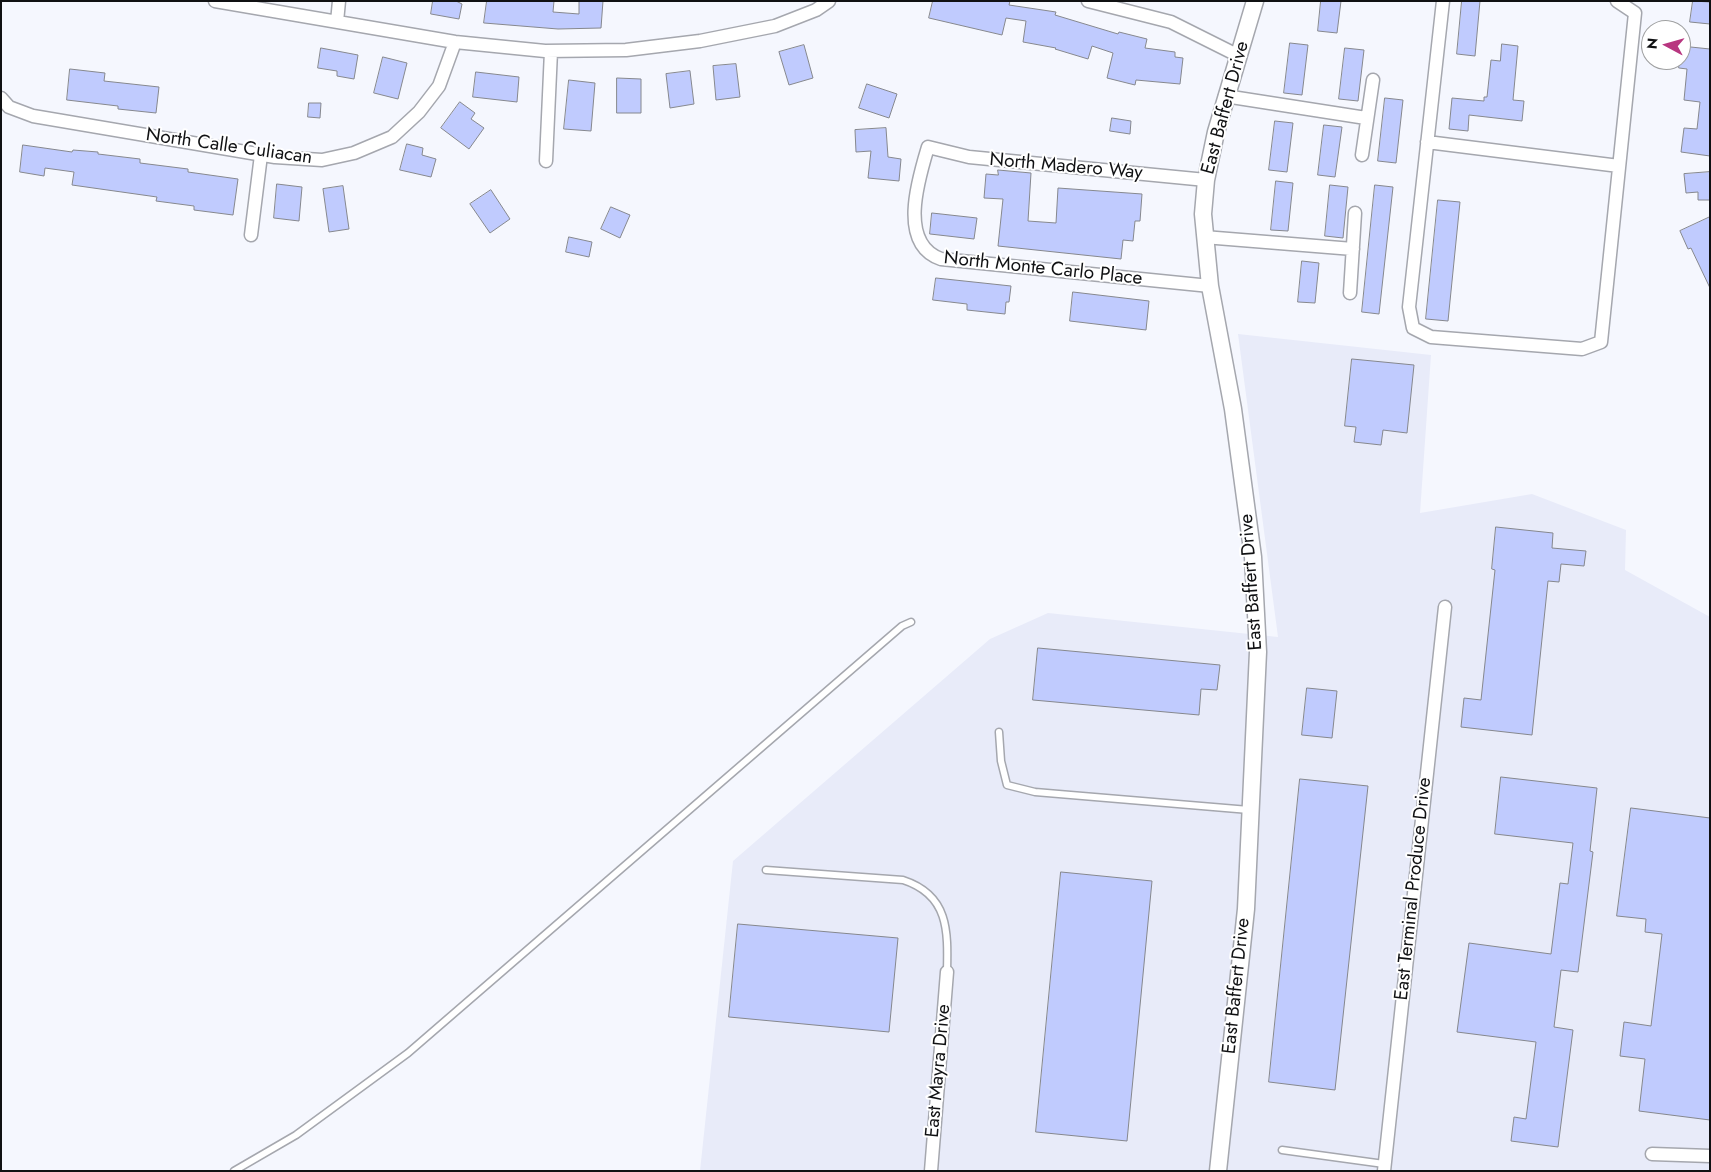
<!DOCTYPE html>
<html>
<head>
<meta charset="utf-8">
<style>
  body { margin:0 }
  #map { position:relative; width:1711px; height:1172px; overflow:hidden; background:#f5f7fe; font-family:Jost,sans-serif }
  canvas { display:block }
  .frame { position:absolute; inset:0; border:2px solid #101113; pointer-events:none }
  .north { position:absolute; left:1641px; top:20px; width:50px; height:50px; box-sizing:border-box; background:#fff; border:1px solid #9fa0a1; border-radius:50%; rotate:276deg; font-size:14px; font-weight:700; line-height:20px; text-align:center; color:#101113 }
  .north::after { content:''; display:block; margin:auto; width:18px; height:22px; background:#b83680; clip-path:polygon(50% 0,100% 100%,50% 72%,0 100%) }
</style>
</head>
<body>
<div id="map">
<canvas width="1711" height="1172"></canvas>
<div class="frame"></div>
<div class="north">N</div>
</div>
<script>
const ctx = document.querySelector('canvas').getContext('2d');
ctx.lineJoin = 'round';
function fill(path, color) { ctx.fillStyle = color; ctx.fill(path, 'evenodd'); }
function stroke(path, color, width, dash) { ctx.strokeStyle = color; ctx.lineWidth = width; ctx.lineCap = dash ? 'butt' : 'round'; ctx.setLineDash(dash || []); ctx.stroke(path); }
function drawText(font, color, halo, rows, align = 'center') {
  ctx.font = font + ' Jost,sans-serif'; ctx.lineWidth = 4; ctx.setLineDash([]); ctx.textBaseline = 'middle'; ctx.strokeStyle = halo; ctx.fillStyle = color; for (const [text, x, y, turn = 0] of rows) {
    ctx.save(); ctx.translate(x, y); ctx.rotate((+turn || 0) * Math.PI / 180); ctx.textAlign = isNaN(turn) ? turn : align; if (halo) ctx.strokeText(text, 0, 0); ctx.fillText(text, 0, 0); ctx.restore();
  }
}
const built = new Path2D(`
  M1238,334L1431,355L1420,513L1532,494L1626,530L1625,570L1710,617V1171H700L733,861L990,639L1048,613L1278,637Z`);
const building = new Path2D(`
  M433,1H456L462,4L459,19L431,14Z
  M487,1H554L553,12L579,14V1H603L601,28L558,29L484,23Z
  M933,1H1010L1009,5L1056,12L1055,15L1118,34L1119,32L1147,39L1145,48L1175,52V57L1183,58L1180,84L1136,80L1135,85L1107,78L1113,53L1092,46L1088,59L1055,49L1056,48L1023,42L1026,21L1006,18L1002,35L929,18Z
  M1321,1H1341L1337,33L1318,31Z
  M1462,1H1480L1475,56L1457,54Z
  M1693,1L1710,2V24L1690,22Z
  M1290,43L1308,45L1302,95L1284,93Z
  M1502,44L1518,46L1513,100L1524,101L1522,121L1469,115L1468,131L1449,129L1452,98L1484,101V97H1487L1491,60L1500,61Z
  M804,45L813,78L789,85L779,52Z
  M1681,46L1710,49V156L1681,152L1684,128L1697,129L1700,102L1684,100L1687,69L1679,68Z
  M321,48L358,55L354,79L337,76V71L318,68Z
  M1345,48L1364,50L1358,101L1339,99Z
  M383,57L407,63L398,99L374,93Z
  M736,64L740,97L716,100L713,66Z
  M70,69L105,73L104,81L159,87L156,113L118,109V106L67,100Z
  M690,71L694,104L670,108L666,74Z
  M476,72L519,77L517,102L473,97Z
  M617,78L641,79V113H617Z
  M569,80L595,83L591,131L564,129Z
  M867,84L897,94L889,118L859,108Z
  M1385,98L1403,100L1396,163L1378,161Z
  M460,102L475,113L471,119L484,128L469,149L441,128Z
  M309,103H321L320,118L308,117Z
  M1112,118L1131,121L1130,134L1110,131Z
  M1275,121L1293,123L1287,172L1269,170Z
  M1324,125L1342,127L1335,177L1318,175Z
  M886,128L888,157L901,159L899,181L868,178L871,151L856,152L855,130Z
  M407,144L423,148L422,155L436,159L431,177L400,170Z
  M23,145L72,152L73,150L98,152V154L140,159V163L188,169V172L238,179L233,215L194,210V206L156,201L157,197L72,185L74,172L45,168L44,176L20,172Z
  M998,170L1031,173L1028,221L1056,223L1058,188L1142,194L1140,221H1135L1133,241L1123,240L1121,259L998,246L1003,199L984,198L986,174L998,175Z
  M1710,172V200H1698V192L1686,193L1684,174Z
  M1276,181L1293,183L1288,231L1271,230Z
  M277,184L302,187L299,221L274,218Z
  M1330,185L1348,187L1343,238L1325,236Z
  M1375,185L1393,187L1379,314L1362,312Z
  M343,186L349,229L329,232L323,189Z
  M491,190L510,219L490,233L470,204Z
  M1438,200L1460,202L1448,321L1426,319Z
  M611,207L630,215L620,238L601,229Z
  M932,213L977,218L974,239L930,234Z
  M1710,217V288L1691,248L1688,249L1680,231Z
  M569,237L592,242L589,257L566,252Z
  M1302,261L1319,263L1315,303L1298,302Z
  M936,278L1011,286L1009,302H1006L1005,314L967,310V304L933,300Z
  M1073,292L1149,301L1146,330L1070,321Z
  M1352,359L1414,365L1407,433L1383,430L1381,445L1354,442L1356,427L1345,426Z
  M1496,527L1553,533L1552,548L1586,551L1584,566L1561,564L1559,582L1548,581L1532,735L1461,727L1464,698L1481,700L1495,570L1492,569Z
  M1038,648L1220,665L1217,690L1201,689L1199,715L1033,700Z
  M1307,688L1337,691L1332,738L1302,735Z
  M1501,777L1597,788L1590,851L1593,852L1578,972L1561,970L1554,1027L1573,1030L1558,1147L1511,1141L1514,1117L1526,1119L1536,1042L1457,1032L1469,943L1551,954L1560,883L1568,884L1573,843L1495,834Z
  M1300,779L1368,786L1335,1090L1269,1082Z
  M1631,808L1710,818V1120L1639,1111L1645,1059L1620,1056L1624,1022L1651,1026L1662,934L1645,932L1646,919L1617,916Z
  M1061,872L1152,881L1127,1141L1036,1132Z
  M738,924L898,938L889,1032L729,1017Z`);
const service = new Path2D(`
  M999,732L1001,761L1007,785L1035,792L1249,810
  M766,870L903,880C949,895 948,931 947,972
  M1282,1150L1384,1164
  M234,1171L296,1135L408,1053L902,626L911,622`);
const minor = new Path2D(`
  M215,1L455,42L545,51L626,50L700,41L775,26L816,10L829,1
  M1088,1L1171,22L1239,56
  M1443,1L1409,307L1413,328L1431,337L1582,349L1601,342L1635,13L1617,1
  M337,22L339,1
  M1225,96L1366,118
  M1,98L9,107L33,116L275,157L322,160L354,153L392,137L419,112L439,86L455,42
  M1427,142L1619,166
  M1362,155L1373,80
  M546,161L551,51
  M1206,180L969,157L928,147C918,180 898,244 941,259L1210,286
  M251,235L261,155
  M1204,237L1353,249
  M1350,293L1355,213
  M1652,1154L1710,1156
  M931,1171L947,972
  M1384,1171L1445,607`);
const tertiary = new Path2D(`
  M1218,1171L1246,909L1258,652L1253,557L1233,409L1210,286L1203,214L1206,180L1216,132L1255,1`);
const streetNames = [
  ["East Baffert Drive",1226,108,-75],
  ["North Calle Culiacan",229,147,8],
  ["North Madero Way",1066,167,5],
  ["North Monte Carlo Place",1043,269,6],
  ["East Baffert Drive",1252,582,-94],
  ["East Terminal Produce Drive",1414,889,-84],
  ["East Baffert Drive",1237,986,-84],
  ["East Mayra Drive",939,1071,-85]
];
fill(built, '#e8ebf9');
fill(building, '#c0cbfe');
stroke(building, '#86888e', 1);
stroke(service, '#a5a7ae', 9);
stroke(minor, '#a5a7ae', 15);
stroke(tertiary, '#a5a7ae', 19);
stroke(service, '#fff', 6);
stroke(minor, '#fff', 12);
stroke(tertiary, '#fff', 16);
drawText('19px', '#101113', '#fff', streetNames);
</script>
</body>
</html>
